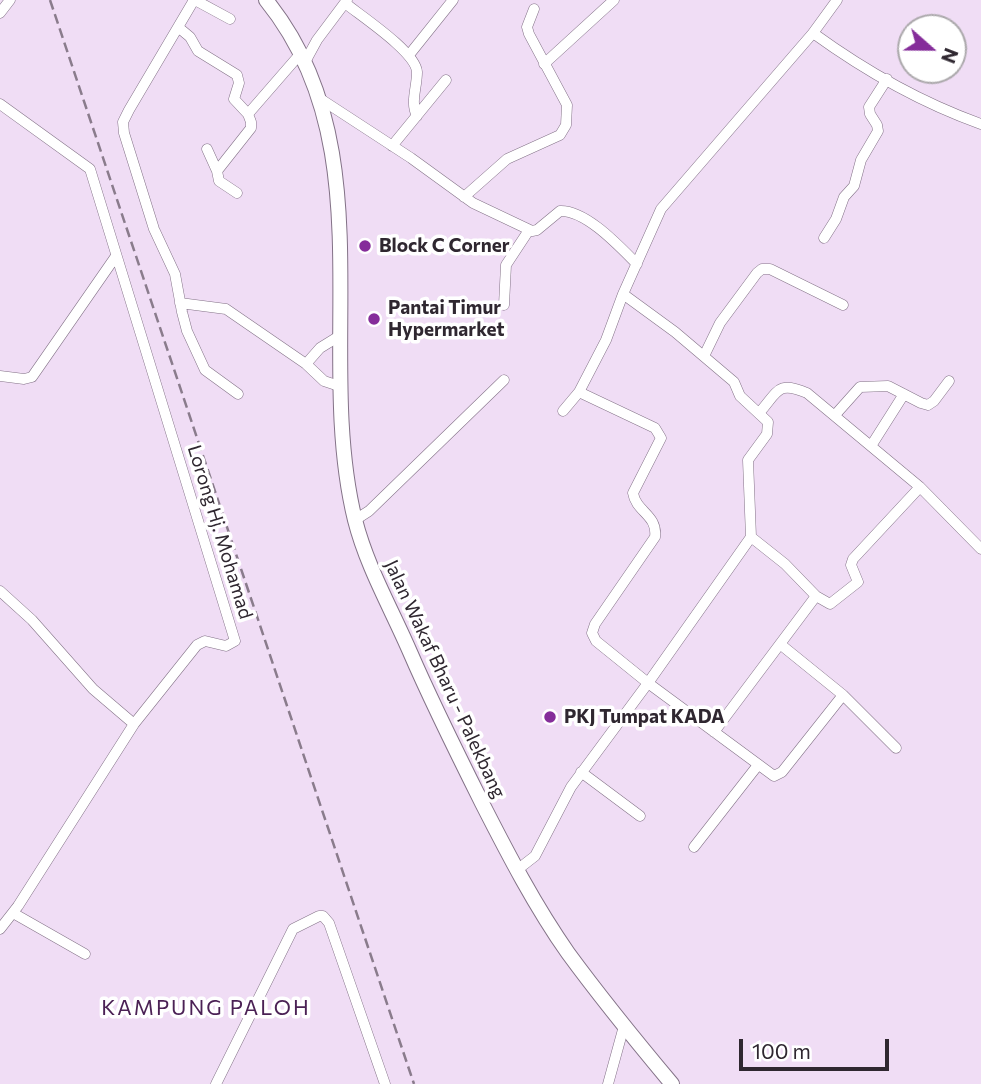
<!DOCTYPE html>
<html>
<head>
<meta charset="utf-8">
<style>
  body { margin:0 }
  #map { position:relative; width:981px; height:1084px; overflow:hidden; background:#f0ddf5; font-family:Commissioner,sans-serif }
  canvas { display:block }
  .north { position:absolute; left:897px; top:14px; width:70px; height:70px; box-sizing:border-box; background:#fff; border:2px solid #aca9ac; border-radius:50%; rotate:111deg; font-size:19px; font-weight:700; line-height:28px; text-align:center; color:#2f2730 }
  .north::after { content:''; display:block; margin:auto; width:24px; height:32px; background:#852d9a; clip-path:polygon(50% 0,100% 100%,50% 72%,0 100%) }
  .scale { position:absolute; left:739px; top:1039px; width:150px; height:32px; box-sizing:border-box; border:4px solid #2f2730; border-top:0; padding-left:9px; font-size:21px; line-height:24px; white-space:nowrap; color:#2f2730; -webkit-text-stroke:5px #fff; paint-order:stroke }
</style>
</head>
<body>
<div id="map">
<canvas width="981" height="1084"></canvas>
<div class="north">N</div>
<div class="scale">100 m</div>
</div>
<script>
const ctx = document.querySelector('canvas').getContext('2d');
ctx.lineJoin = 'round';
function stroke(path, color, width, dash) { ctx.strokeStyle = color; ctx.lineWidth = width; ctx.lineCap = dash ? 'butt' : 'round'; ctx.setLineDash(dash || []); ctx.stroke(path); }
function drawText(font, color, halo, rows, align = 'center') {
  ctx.font = font + ' Commissioner,sans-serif'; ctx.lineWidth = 7; ctx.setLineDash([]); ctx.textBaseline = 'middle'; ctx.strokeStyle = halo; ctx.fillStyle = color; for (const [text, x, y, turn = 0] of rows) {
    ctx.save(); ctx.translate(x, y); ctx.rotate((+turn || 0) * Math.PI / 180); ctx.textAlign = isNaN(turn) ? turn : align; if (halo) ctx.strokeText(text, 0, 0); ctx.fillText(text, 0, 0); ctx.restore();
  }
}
const street = new Path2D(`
  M194,0L129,110L123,122L124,133L154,229L175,274L182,312L187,331L205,370L238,394
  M195,0L230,19
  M345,3C361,16 416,52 417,72C417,88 410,102 417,116
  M0,13L10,0
  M178,27L190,37L198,51L237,75L239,83L234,99L248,114L301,53
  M813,33C864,70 922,103 981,124
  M409,55L453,0
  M305,62L317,40L347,0
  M544,64L614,0
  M319,98L411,158L473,203L532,231L537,230L560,211C586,210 619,246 637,264
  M0,104L90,169L235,641L226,646L205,641L197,645L134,724L18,906L0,929
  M392,146L446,80
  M207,149L217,171L251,128V122L248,114
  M217,171L219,181L237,193
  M464,197L507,159L560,135L566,125L567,105L529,34L527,27L534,9
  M824,238L836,219L844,197L854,186L861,160L878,131L877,125L870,114L869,107L887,79
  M180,303L226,309L306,364L324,381L342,387
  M504,305L506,265L529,230
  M704,356L720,323L757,273L762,269H770L843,305
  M306,364L320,348L341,335
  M0,376L24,379L32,377L116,256
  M579,392L655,428L661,438L633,493C636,512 658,515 655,537L595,624L592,633L596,641L648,683L774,776L782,772L843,695
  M563,411L579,392L606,340L623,294L661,209L813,33L837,0
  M759,413C778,392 777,380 807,393L920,487L981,549
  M835,415L860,387L888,386L921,403L928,405L934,401L949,381
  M871,446L904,394
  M355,520L369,511L504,380
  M751,537L785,564L816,596L830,604L858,582L851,565L853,559L920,487
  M0,591L32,620L93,689L134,724
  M780,644L843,695L896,748
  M714,732L816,596
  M581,772L640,816
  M694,847L758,765
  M517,870L535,856L571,787L648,683L751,537L748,460L767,434L768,422L740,396L734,382L675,332L623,294
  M13,913L85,954
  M216,1084L293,929L319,916H323L329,923L385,1084
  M608,1084L624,1026`);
const secondary = new Path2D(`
  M266,0C387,149 313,349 355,520C367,567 391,608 410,652C432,703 457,753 482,803C508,854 535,906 568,953C601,998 636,1041 672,1084`);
const rail = new Path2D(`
  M50,0L414,1084`);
const markers = [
  [365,246,7,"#852d9a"],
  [374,319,7,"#852d9a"],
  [550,717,7,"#852d9a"]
];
const poiNames = [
  ["Block C Corner",379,246],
  ["Pantai Timur",388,308],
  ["Hypermarket",388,330],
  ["PKJ Tumpat KADA",564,717]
];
const streetNames = [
  ["Lorong Hj. Mohamad",220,532,73],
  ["Jalan Wakaf Bharu - Palekbang",445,679,65]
];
const neighbourhoodNames = [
  ["KAMPUNG PALOH",206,1008]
];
stroke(street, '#837287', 11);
stroke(secondary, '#837287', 16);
stroke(street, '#fff', 10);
stroke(secondary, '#fff', 14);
stroke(rail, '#8a7c8c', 2.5, [10, 5]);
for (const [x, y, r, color] of markers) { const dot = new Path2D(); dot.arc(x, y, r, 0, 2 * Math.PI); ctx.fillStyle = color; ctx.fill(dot); stroke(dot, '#fff', 2.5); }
drawText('bold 19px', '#2f2730', '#fff', poiNames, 'left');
drawText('19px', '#2f2730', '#fff', streetNames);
ctx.letterSpacing = '2px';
drawText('21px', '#4b2155', '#fff', neighbourhoodNames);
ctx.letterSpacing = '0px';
</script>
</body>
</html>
